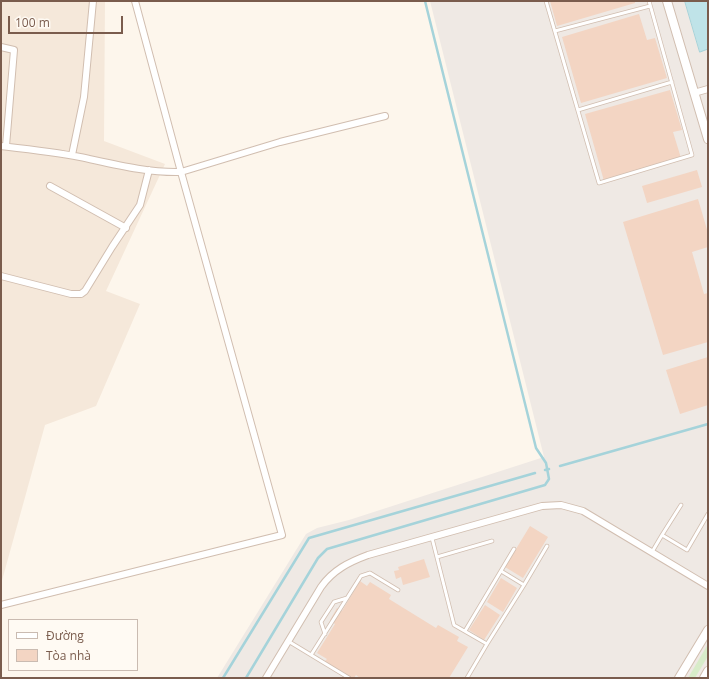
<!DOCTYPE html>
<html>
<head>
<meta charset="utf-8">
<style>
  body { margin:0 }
  #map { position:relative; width:709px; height:679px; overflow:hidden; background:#fdf6ec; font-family:"Open Sans",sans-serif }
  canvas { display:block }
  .frame { position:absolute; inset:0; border:2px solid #7a5c4d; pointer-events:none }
  .legend { position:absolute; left:8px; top:619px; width:130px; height:52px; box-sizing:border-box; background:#fffaf3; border:1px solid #cabbb1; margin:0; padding:5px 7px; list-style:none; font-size:12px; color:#7a5c4d }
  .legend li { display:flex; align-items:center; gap:8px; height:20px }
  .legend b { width:20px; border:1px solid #cabbb1 }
  .scale { position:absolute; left:8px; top:16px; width:115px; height:18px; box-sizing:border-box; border:2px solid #7a5c4d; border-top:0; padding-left:5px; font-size:12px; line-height:14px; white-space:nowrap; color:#7a5c4d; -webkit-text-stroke:3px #fffaf3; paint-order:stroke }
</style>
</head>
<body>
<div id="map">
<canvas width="709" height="679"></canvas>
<div class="frame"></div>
<ul class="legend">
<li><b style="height:5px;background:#fff"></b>Đường</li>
<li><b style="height:11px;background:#f3d5c3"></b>Tòa nhà</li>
</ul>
<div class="scale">100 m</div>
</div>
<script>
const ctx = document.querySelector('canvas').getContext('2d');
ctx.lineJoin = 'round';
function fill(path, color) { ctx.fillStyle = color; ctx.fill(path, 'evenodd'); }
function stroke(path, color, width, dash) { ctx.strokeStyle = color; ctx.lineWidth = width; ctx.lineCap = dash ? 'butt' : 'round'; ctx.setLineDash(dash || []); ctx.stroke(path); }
const residential = new Path2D(`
  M1,1H105L104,141L165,164L106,291L140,304L96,406L45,425L1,584Z`);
const industrial = new Path2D(`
  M430,1H708V678H217L306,534L317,528L349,520L544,457Z`);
const green = new Path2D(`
  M708,644V656L695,678H688Z`);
const water = new Path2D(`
  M685,1H708V49L700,52Z`);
const stream = new Path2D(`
  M560,466L708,424
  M545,470L549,469
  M223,678L309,538L535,473
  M246,678L318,558L327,549L545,485L549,479L546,463L536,448L425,1`);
const building = new Path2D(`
  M550,1H635V3L557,26Z
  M639,14L647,40L655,38L667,78L581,103L562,37Z
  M670,90L682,130L673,132L681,158L604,181L585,114Z
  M697,170L702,187L647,203L642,186Z
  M698,199L708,233V247L692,252L704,294L708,293V342L663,355L623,222Z
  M708,357V405L680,414L666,370Z
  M530,526L548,537L523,578L505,567Z
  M424,559L430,577L403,585L401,577L396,579L394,571L399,570L398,567Z
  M501,578L517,588L503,612L487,602Z
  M360,581L367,586L370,582L391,595L389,599L436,628L438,625L459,637L457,641L468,647L449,678H360L356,675L354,678H350L324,662L327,659L317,653L335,624L330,620L337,608L342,611Z
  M485,605L500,615L484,640L469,630Z`);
const service = new Path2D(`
  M546,1L599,183L692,155L649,1
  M555,31L650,6
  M578,110L672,82
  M662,535L681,505
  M432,538L454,625L487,644L467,678
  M652,552L662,535L687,550L708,514
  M437,557L492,541
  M501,571L524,585L547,546
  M465,631L514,549
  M325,634L321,622L334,602L347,598
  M288,641L349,678
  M487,644L524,585
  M311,655L361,576L370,573L398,590`);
const minor = new Path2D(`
  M1,47L14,50L6,146
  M694,93L708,89
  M1,146C27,149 54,152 80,157C113,164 147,173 181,172L280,142L385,116
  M72,155L84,97L93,1
  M50,186L126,228
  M1,276L71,294H81L85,291L112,247L140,205L149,170
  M1,605L282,535L181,172L135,1
  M266,678L321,587C333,570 349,562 368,555L542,506L561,505L583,511L708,586`);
const tertiary = new Path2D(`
  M667,1L708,139
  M679,678L708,630
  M704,678L708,671`);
fill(residential, '#f5e8da');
fill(industrial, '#efe9e4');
fill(green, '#d8ecc9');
fill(water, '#bfe3e8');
stroke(water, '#a5d3da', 1);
stroke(stream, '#a5d3da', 2.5);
fill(building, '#f3d5c3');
stroke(service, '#d1beb0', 4.5);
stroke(minor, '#d1beb0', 8);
stroke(tertiary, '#d1beb0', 10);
stroke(service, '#fff', 3);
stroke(minor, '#fff', 6);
stroke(tertiary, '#fff', 8);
</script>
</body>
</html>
